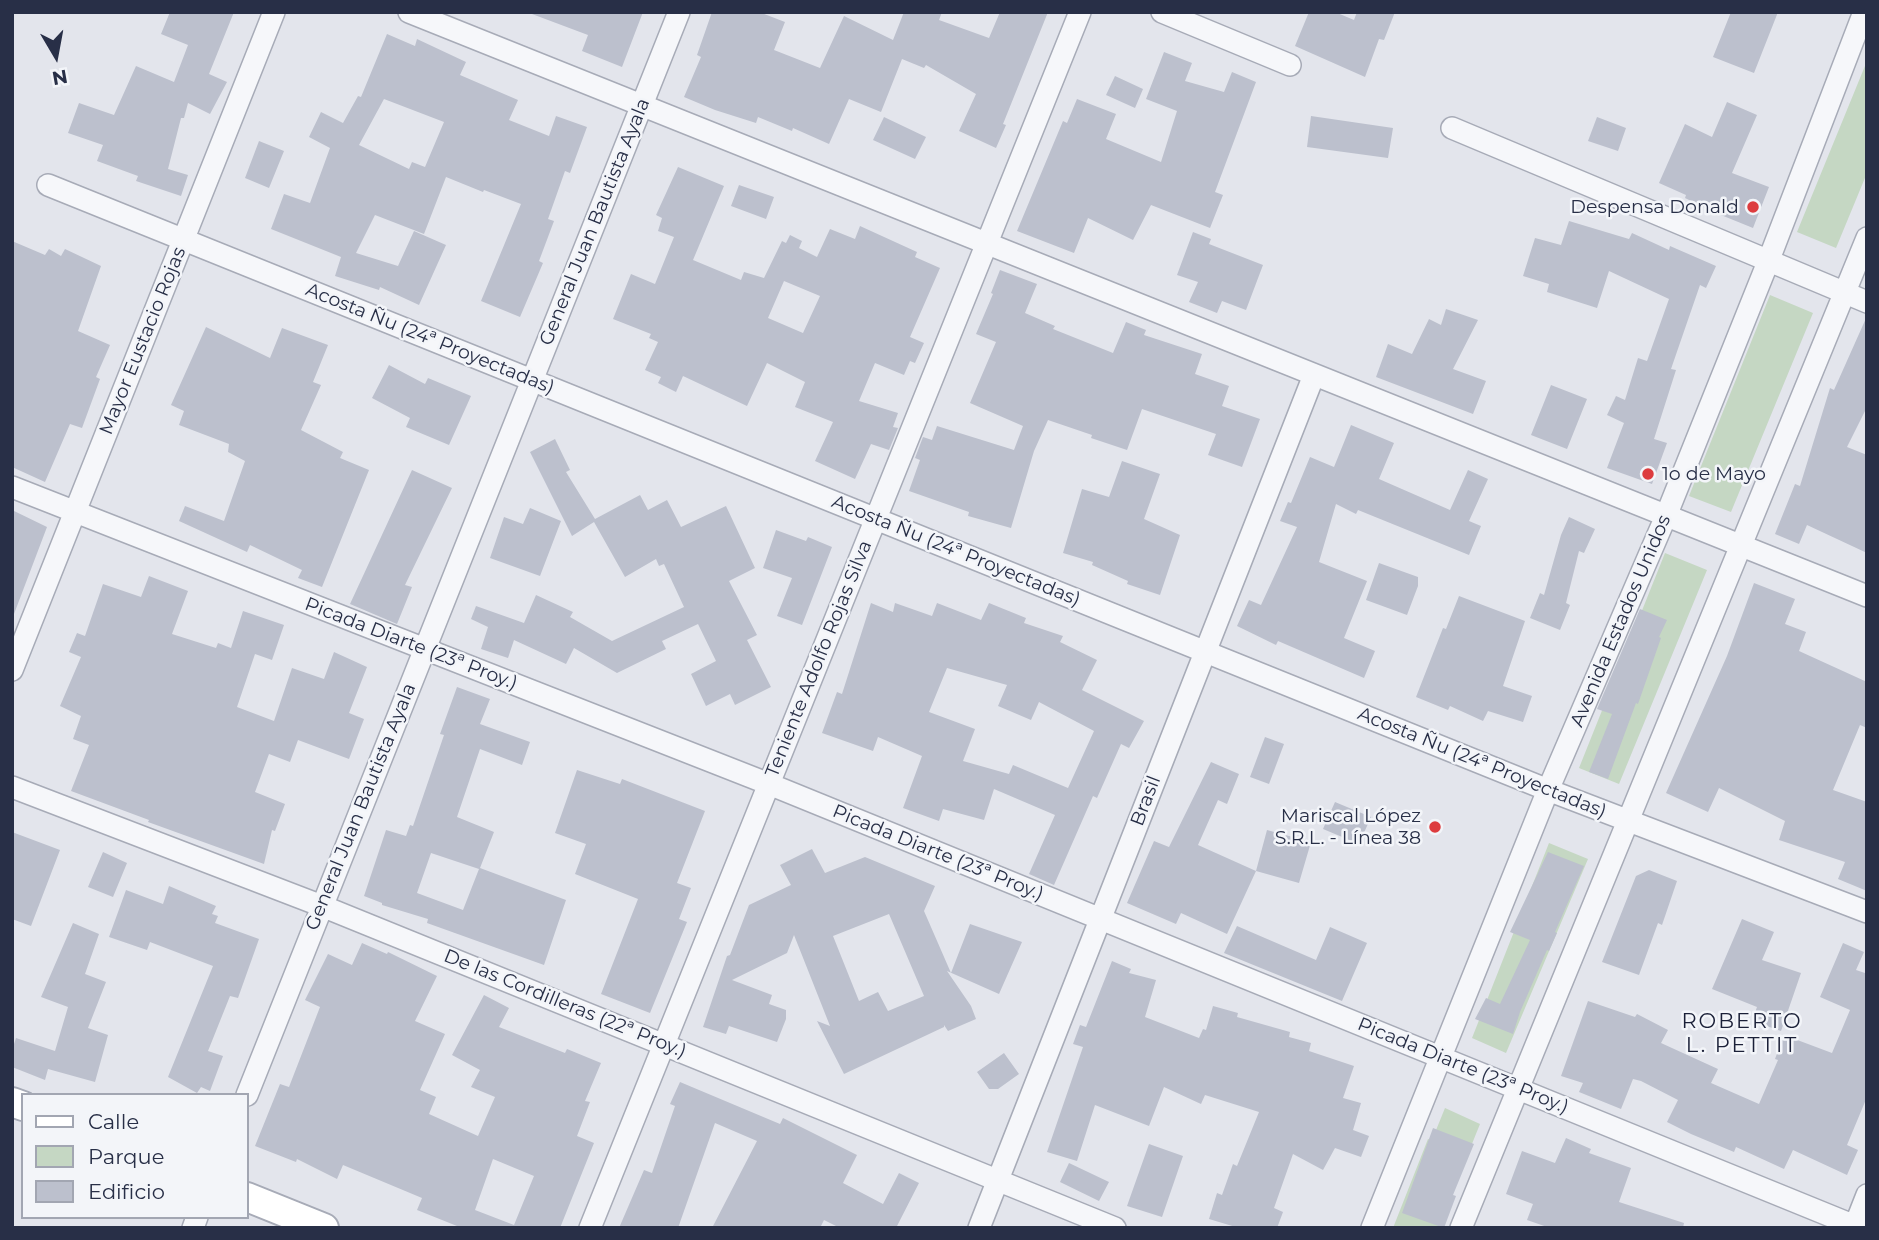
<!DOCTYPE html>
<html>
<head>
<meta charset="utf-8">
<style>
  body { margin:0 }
  #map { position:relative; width:1879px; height:1240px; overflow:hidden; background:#e3e5ec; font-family:Montserrat,sans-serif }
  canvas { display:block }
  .frame { position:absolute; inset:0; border:14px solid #282f47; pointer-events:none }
  .legend { position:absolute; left:21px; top:1093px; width:228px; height:126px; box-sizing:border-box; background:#f3f5f9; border:2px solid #a2a6b2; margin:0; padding:9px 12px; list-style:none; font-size:21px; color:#282f47 }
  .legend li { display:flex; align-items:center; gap:14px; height:35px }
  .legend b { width:35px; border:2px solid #a2a6b2 }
  .north { position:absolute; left:21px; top:21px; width:70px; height:70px; -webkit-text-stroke:5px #f3f5f9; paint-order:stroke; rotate:170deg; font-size:19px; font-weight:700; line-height:28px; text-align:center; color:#282f47 }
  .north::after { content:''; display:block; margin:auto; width:24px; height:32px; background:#282f47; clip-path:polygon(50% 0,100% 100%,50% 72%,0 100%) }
</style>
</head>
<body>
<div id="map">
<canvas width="1879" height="1240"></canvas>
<div class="frame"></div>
<ul class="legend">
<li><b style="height:9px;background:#fff"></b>Calle</li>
<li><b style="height:19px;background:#c5d7c3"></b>Parque</li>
<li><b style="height:19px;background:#bcc0cd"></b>Edificio</li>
</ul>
<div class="north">N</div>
</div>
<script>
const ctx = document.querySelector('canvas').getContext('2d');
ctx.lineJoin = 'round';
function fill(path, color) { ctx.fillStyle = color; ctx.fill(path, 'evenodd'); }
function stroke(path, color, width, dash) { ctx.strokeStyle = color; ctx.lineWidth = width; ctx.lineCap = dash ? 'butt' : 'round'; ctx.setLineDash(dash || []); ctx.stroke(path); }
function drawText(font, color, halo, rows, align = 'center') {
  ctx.font = font + ' Montserrat,sans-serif'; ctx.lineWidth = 5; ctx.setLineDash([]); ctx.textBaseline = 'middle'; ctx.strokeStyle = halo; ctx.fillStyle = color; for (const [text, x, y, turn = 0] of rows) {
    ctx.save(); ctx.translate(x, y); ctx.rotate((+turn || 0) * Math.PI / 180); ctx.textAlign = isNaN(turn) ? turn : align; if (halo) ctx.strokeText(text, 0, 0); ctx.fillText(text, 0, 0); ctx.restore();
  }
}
const green = new Path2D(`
  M1867,61V173L1836,248L1797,232Z
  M1770,295L1813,313L1731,512L1689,496Z
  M1665,553L1707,570L1619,784L1579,768Z
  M1549,843L1588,859L1506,1053L1472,1038Z
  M1445,1108L1480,1124L1438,1228H1393L1428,1139L1432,1140Z`);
const building = new Path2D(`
  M170,12H234L209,74L227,82L210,114L188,103L184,118H181L168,169L188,175L181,196L136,181L138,176L97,161L103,145L68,133L79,103L114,115L136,66L174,82L188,45L161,34Z
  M533,12H643L622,67L582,51L588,35L532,14Z
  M712,12H759L785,22L774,50L820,68L844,16L893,40L904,12H942L939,20L989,38L1000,12H1048L1003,124L1006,125L996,148L959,131L976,94L926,65L924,68L902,59L881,112L849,99L829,144L793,128L792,131L758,117L756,123L715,110L684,97L701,57L697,55Z
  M1309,12H1335L1354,20L1357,12H1395L1384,40L1379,39L1365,77L1295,46Z
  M1731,12H1778L1754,73L1713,57Z
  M387,34L415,46L417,39L466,62L460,75L518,100L509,120L549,136L556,116L587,127L570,173L565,171L548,219L554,221L539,261L543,263L520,317L481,301L521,204L484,190L483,192L446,177L424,234L375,215L356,253L398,266L414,231L446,245L419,305L380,287L379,290L335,276L341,257L271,229L284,194L310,203L330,148L309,137L321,112L343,123L358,96L361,97ZM384,99L444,122L425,167L412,162L409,169L359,145Z
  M1164,52L1192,63L1185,81L1224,92L1232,72L1256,82L1215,192L1223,195L1210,228L1151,205L1133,240L1088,218L1074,253L1017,231L1063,121L1067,123L1077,99L1116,114L1106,139L1161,162L1177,111L1146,99Z
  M1115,76L1143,89L1135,108L1106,95Z
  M1727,102L1757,115L1732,173L1769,187L1753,228L1716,213L1685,198L1686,195L1659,183L1685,124L1712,137Z
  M1311,116L1393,128L1388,158L1307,147Z
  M884,117L926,137L915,159L873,140Z
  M1597,117L1626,128L1618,151L1588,141Z
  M259,141L284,151L269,188L245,178Z
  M678,167L724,186L693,260L741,280L744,272L764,278L782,241L786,243L790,235L802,241L799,248L817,257L830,229L855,239L860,226L917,252L915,257L940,268L910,337L924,343L915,363L910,361L904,375L875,363L859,401L898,413L893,427L898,428L889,450L871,444L855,479L815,461L833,422L795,407L805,382L767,363L747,406L683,376L676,392L658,383L661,377L645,370L658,342L649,338L651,334L613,319L631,274L655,284L674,237L658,231L662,218L656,215ZM784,281L820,296L803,333L768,318Z
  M739,185L774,197L766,219L731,206Z
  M1569,221L1629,239L1632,233L1669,250L1670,246L1716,266L1706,288L1700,285L1671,369L1676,370L1654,439L1667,443L1652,484L1607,468L1624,423L1607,415L1616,396L1625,400L1638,358L1647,361L1669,299L1609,271L1597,308L1547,292L1549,284L1523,276L1535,238L1561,245Z
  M1193,232L1211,239L1209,244L1263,265L1246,310L1222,301L1217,313L1189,302L1198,282L1177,275Z
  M12,241L45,255L49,249L61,256L65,249L101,266L78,331L110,345L96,377L100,379L82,428L70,424L45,482L12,467Z
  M1000,270L1037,284L1025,313L1055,326L1053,329L1113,353L1126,322L1146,330L1144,335L1202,354L1195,374L1229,386L1222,406L1260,419L1242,467L1208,455L1216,434L1142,409L1127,450L1091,438L1092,435L1048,420L1034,451L1011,528L968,516L969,512L909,491L920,460L915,458L923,437L932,440L937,426L1014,450L1023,426L970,403L996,342L976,334L993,294L991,293Z
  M1446,309L1478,320L1453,369L1486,381L1473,414L1376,377L1388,344L1412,354L1429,319L1441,325Z
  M1867,316V407L1847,447L1867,455V553L1807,525L1799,544L1775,534L1795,484L1800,486L1830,388L1834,390Z
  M206,327L270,358L282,328L328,345L313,382L321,385L301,430L343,452L340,458L369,470L322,587L298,578L302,570L250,545L247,552L179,521L185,506L224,521L245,461L228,452L229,444L179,425L184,411L171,405Z
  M389,365L425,384L428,378L471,396L449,445L406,427L410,418L372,398Z
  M1551,385L1587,399L1567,449L1531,435Z
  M1351,425L1394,443L1379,479L1450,510L1468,470L1488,479L1469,521L1481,526L1469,555L1358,510L1356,514L1336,504L1319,562L1367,581L1344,638L1375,651L1364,678L1278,641L1276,645L1237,626L1249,600L1261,605L1297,527L1280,521L1288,502L1291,503L1310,457L1334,467Z
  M555,439L570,470L566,472L595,519L640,495L648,510L667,500L681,527L726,506L755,568L729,581L757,635L747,640L771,687L735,705L730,694L706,706L691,674L716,661L698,624L662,641L666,649L617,673L574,648L566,664L514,640L508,658L481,649L488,627L471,619L476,606L524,623L536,595L573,612L570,617L612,641L684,607L664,564L659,566L656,559L625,577L594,522L572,536L530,452Z
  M1122,461L1160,474L1144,519L1180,535L1160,595L1127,584L1128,581L1092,565L1093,562L1063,553L1082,489L1109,497Z
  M412,470L452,488L405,585L412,587L397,624L350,604Z
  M530,508L561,521L540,576L490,558L504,517L523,524Z
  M12,510L47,527L14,614H12Z
  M1569,517L1595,529L1584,553L1579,551L1566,603L1570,605L1560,630L1530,618L1540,593L1544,595L1561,535Z
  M776,530L806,541L808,537L832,547L802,625L777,616L792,578L763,568Z
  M1379,563L1418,577V586L1407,615L1366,600Z
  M149,576L188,591L172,634L216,648L218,643L231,648L243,611L284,625L272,660L255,654L237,707L274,721L292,668L324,679L334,652L367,667L349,713L364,719L349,759L298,740L290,762L269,754L255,792L285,804L275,831L272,830L264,864L148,822L149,820L71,791L89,745L73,739L81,716L60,706L81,657L69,652L77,633L85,636L103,584L141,597Z
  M1754,583L1795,599L1785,624L1806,632L1799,651L1867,682V728L1860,725L1833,790L1867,802V891L1838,879L1845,862L1779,840L1785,821L1719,788L1708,812L1666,793L1727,656Z
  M1459,596L1525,621L1503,686L1532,696L1523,722L1488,711L1483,721L1450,706L1448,710L1416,697L1443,628L1446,629Z
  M871,603L893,612L895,603L932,616L937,603L981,620L989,603L1026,618L1024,623L1063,636L1060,642L1097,660L1082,690L1144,721L1129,748L1121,744L1097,798L1093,796L1054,885L1029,874L1055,815L994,789L984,820L943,809L939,821L903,808L922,756L878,737L873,751L822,733L837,692L842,694ZM947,668L1007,685L998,706L1031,720L1039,702L1094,731L1068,788L1013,765L1009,774L963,761L975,729L929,712Z
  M1640,609L1667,620L1659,637L1661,638L1638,704L1636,703L1608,779L1589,772L1612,714L1597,709Z
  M457,687L490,699L480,724L530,742L522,765L480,749L457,817L494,832L480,868L566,900L544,965L427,923L428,919L382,905V903L364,896L386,830L406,836L410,825L413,826L444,735L440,734ZM431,853L479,869L463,910L417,893Z
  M1265,737L1284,744L1269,784L1250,777Z
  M1211,762L1239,774L1227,804L1218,800L1198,845L1256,871L1227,934L1181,913L1176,924L1127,903L1154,841L1169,847Z
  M577,770L620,784L622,779L705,811L677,883L691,888L679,919L687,922L650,1013L601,994L638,899L575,874L586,844L555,833Z
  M1335,802L1371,817L1359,844L1323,829Z
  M1267,830L1311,842L1299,883L1256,871Z
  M12,832L60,850L31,926L12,919Z
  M812,849L825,873L865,857L935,886L924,911L951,973L970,924L1022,942L999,994L947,971L971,1006L976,1019L948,1031L944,1025V1027L844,1074L817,1021L830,1026L794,935L787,953L732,980L772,995L769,1004L786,1010V1019L777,1042L729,1026L726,1034L703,1027L727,956L730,955L749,905L791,885L780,865ZM889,914L924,996L888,1011L878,992L859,1001L833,936Z
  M103,852L127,863L113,897L88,887Z
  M1548,852L1584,866L1555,932L1557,933L1549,951L1547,950L1520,1012L1513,1034L1475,1019L1486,998L1500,1004L1530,940L1510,932Z
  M1649,870L1677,881L1662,925L1658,923L1639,975L1602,962L1636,876Z
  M169,886L216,906L212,914L218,916L215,923L259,939L238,998L230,996L208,1051L223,1056L210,1091L201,1087L197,1093L168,1077L213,966L150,942L147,950L109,937L126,890L163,904Z
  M1742,919L1774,932L1762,960L1801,973L1781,1031L1752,1021L1757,1007L1712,989Z
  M73,923L99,934L85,974L106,982L88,1028L108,1035L95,1082L48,1069L45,1080L12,1067V1050L16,1038L55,1051L68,1007L41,997Z
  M1237,926L1316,960L1330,927L1367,943L1342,1001L1224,953Z
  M362,943L387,954L388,952L437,976L415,1021L445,1034L420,1090L436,1097L429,1114L478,1136L495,1097L471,1087L480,1070L452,1055L484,995L509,1008L499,1027L565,1053L567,1049L601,1063L585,1101L590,1102L577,1136L594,1143L560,1228H462L417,1210L422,1198L343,1165L337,1179L297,1159L296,1162L255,1146L280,1084L289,1087L320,1007L305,1000L328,954L352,965ZM493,1159L534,1176L514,1225L475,1210Z
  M1843,943L1864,952L1856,970L1865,973L1867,972V1097L1847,1145L1858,1150L1847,1175L1793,1150L1784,1169L1736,1147L1734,1152L1691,1134L1667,1122L1678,1100L1641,1081L1633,1079L1621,1109L1579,1092L1583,1083L1561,1076L1588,1001L1635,1017L1637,1014L1668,1030L1661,1043L1718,1069L1711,1083L1759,1104L1778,1060L1775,1059L1784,1035L1832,1053L1850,1010L1820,997Z
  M1112,961L1131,969L1129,973L1156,980L1145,1017L1199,1038L1203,1029L1206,1030L1213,1006L1238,1013L1237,1017L1290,1032L1289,1037L1311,1043L1309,1051L1354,1066L1343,1098L1361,1103L1353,1130L1369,1136L1361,1157L1335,1148L1323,1170L1293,1154L1274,1208L1283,1212L1277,1228H1239L1209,1219L1217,1193L1222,1195L1233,1164L1237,1166L1259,1112L1205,1095L1201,1104L1164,1087L1149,1126L1095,1105L1077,1161L1047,1152L1083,1047L1073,1044L1080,1025L1086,1027Z
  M1004,1053L1019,1074L998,1089H989L977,1072Z
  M680,1082L780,1124L783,1118L857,1155L843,1183L883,1204L899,1173L919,1183L896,1228H840L824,1220L820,1228H712L757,1141L715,1123L678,1228H619L644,1170L652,1173L675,1106L670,1104Z
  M1433,1128L1474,1144L1453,1195L1456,1196L1444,1228L1402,1213Z
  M1566,1138L1591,1149L1589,1153L1631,1168L1619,1202L1684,1223L1683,1228H1550L1527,1220L1533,1204L1506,1194L1522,1151L1555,1163Z
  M1149,1144L1183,1156L1162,1217L1127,1206Z
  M1069,1163L1109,1182L1099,1201L1060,1182Z`);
const street = new Path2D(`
  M409,12L1867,596
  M1162,12L1290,65
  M1452,128L1867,302
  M48,185L1548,790L1867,912
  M12,487L769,784L1860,1228
  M12,670L274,12
  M12,787L322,906L1115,1228
  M247,1095L679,12
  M193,1228L197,1217
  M590,1228L1080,12
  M979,1228L1314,375
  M1372,1228L1548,790L1666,516L1768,262L1864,12
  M1461,1228L1867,238
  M1854,1228L1867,1195`);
const secondary = new Path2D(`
  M12,1102L23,1106
  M247,1197L324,1228`);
const markers = [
  [1753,207,7,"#dd3c3f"],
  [1648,474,7,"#dd3c3f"],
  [1435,827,7,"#dd3c3f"]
];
const poiNames = [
  ["Despensa Donald",1739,207],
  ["1o de Mayo",1662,474,"left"],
  ["Mariscal López",1421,816],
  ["S.R.L. - Línea 38",1421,838]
];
const streetNames = [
  ["General Juan Bautista Ayala",595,222,-68],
  ["Acosta Ñu (24ª Proyectadas)",430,339,22],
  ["Mayor Eustacio Rojas",143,341,-68],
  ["Acosta Ñu (24ª Proyectadas)",956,551,22],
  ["Avenida Estados Unidos",1621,621,-67],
  ["Picada Diarte (23ª Proy.)",411,644,21],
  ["Teniente Adolfo Rojas Silva",819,659,-68],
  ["Acosta Ñu (24ª Proyectadas)",1482,763,22],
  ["Brasil",1146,801,-69],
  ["General Juan Bautista Ayala",361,807,-68],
  ["Picada Diarte (23ª Proy.)",938,853,22],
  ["De las Cordilleras (22ª Proy.)",565,1004,22],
  ["Picada Diarte (23ª Proy.)",1463,1066,22]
];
const neighbourhoodNames = [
  ["ROBERTO",1742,1022],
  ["L. PETTIT",1742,1046]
];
fill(green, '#c5d7c3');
fill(building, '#bcc0cd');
stroke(street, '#a7abb7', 24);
stroke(secondary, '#a7abb7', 32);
stroke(street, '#f6f7fa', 21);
stroke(secondary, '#fff', 28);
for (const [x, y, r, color] of markers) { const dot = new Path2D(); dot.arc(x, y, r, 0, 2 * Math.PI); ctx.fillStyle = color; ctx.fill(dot); stroke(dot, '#f3f5f9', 2.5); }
drawText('19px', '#282f47', '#f3f5f9', poiNames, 'right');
drawText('19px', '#282f47', '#f3f5f9', streetNames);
ctx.letterSpacing = '2px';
drawText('21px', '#1b2038', '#f3f5f9', neighbourhoodNames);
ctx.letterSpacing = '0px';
</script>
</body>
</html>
